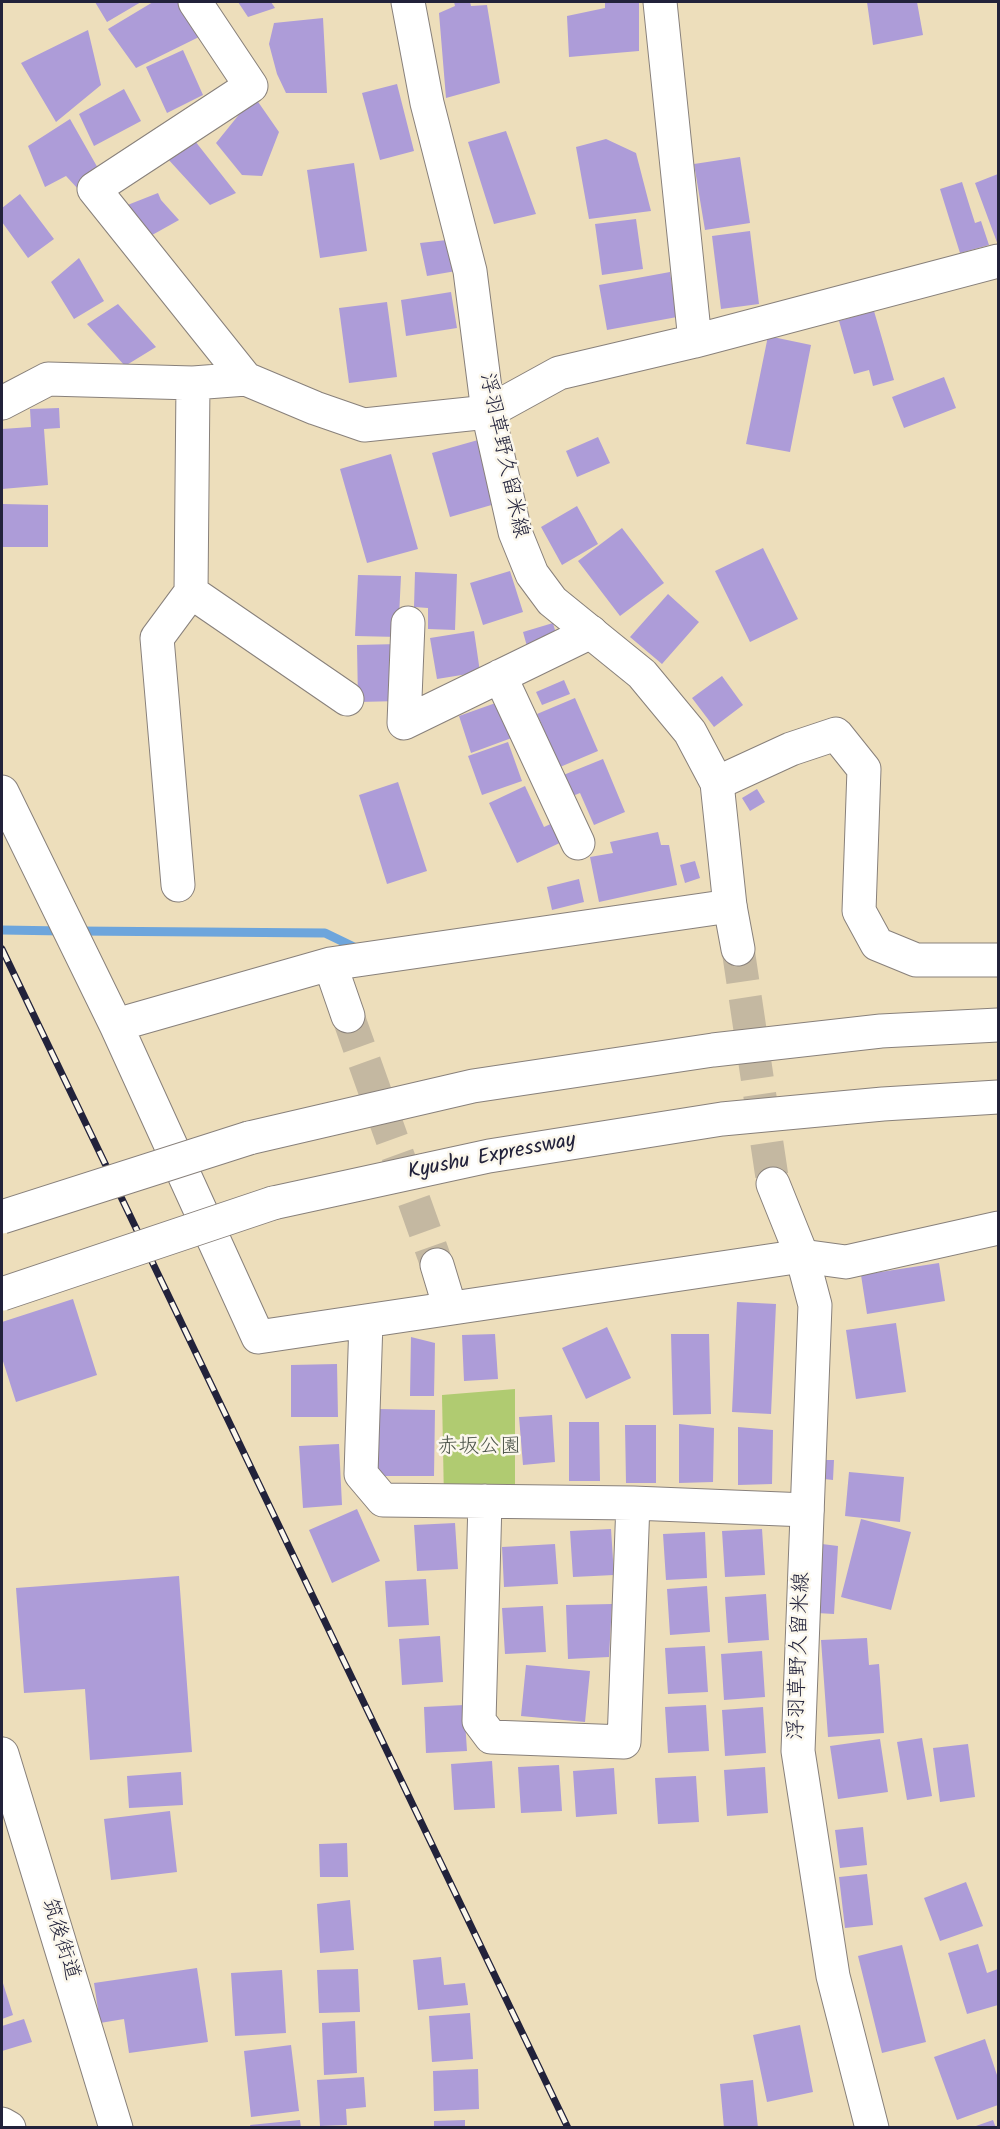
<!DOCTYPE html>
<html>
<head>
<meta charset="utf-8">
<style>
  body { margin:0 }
  #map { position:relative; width:1000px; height:2129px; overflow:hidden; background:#eddebb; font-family:Kalam,sans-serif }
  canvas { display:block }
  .frame { position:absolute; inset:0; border:3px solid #22223b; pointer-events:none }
</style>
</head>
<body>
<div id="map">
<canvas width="1000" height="2129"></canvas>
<div class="frame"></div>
</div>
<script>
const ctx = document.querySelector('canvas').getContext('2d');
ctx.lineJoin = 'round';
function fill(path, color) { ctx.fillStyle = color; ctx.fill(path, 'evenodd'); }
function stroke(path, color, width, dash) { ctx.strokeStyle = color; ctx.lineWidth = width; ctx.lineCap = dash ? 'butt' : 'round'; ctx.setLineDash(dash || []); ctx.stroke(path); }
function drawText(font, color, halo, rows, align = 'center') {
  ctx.font = font + ' Kalam,"Klee One",sans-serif'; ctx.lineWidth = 5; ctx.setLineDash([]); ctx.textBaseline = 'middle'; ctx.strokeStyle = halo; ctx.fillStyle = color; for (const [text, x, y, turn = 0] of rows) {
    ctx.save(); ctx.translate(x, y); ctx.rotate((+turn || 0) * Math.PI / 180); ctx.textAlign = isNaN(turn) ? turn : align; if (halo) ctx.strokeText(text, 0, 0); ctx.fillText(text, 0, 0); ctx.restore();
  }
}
const green = new Path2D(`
  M515,1389V1502L444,1501L442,1395Z`);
const stream = new Path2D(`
  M2,930L64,931
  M78,931L325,933L354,947`);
const building = new Path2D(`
  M95,2H141L107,22Z
  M153,2H180L201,36L136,68L108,29Z
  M238,2H271L275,8L248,17Z
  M454,2H470L471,6L487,5L500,83L446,98L439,13L455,6Z
  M605,2H639V51L569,57L567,16L605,8Z
  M867,2H917L923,35L873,45Z
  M323,18L327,93H286L277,74L269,44L274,23Z
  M88,30L101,85L56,122L21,63Z
  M183,50L203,95L167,113L146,67Z
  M397,84L414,151L380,160L362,93Z
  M124,89L141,121L94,146L79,114Z
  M254,96L279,132L262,176L242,175L216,143Z
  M70,119L99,170L78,189L66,176L45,187L28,146Z
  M506,131L536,214L494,224L468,142Z
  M606,139L636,153L651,211L589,219L576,147Z
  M195,141L236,193L210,205L167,158Z
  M740,157L750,223L705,230L694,164Z
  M354,163L367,251L320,258L307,170Z
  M998,174V245L975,183Z
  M962,182L975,223L981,221L989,245L960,253L940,189Z
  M158,193L161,200L179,220L145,239L125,206Z
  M20,194L54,239L28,258L2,222V208Z
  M636,219L643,269L602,275L595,224Z
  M750,231L759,304L721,309L712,236Z
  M456,239L462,270L427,276L420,243Z
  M79,258L104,301L74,319L51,282Z
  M670,272L677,317L607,330L599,285Z
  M451,292L457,328L406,336L401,300Z
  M387,302L397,377L349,383L339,308Z
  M118,304L156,347L125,366L87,324Z
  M874,311L894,380L873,386L869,370L854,374L839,321Z
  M768,336L811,345L790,452L746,444Z
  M944,377L956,408L904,428L892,397Z
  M59,408L60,428L44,429L48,485L2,489V429L31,427L30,409Z
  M598,437L610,463L577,477L566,451Z
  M478,440L495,504L450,517L432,453Z
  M391,454L418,549L367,563L340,469Z
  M2,504L48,505V547H2Z
  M577,506L598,544L562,565L541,527Z
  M622,528L664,583L620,616L578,561Z
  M763,548L798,619L750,642L715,571Z
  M510,571L523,612L483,625L470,583Z
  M415,572L457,574L455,630L428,629V608L414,607Z
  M358,575L401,576L398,637L355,636Z
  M668,594L699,622L662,664L630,637Z
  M553,623L558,641L528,650L523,632Z
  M474,631L480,672L437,679L430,638Z
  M399,644L400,701L358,702L357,645Z
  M722,676L743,705L714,727L692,698Z
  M564,680L570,694L542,705L536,692Z
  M575,698L598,751L560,767L537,714Z
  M504,700L517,736L471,753L459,716Z
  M508,742L522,781L482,795L468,756Z
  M603,759L625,812L594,825L580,793L570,797L561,776Z
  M398,782L427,871L387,884L359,795Z
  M525,786L544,827L557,821L566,840L517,863L489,803Z
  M757,789L765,802L750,811L742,798Z
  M658,832L661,845H669L677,885L599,902L590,857L613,853L610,842Z
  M695,861L700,878L685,883L680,865Z
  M579,879L584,902L552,910L547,887Z
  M939,1263L945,1301L867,1314L861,1275Z
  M73,1299L97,1375L16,1402L2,1358V1322Z
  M737,1302L776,1304L771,1414L732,1412Z
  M896,1323L906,1392L856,1399L846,1330Z
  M607,1327L631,1378L586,1399L562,1348Z
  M495,1334L498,1379L464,1381L462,1335Z
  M671,1334H709L711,1414L673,1415Z
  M411,1337L435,1343L434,1396H410Z
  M337,1364L338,1417H291V1365Z
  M377,1409L435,1410L434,1476H377Z
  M552,1415L555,1462L523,1465L519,1417Z
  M569,1422H599L600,1481H569Z
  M679,1424L714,1428L713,1482L679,1483Z
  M625,1425H656V1483H626Z
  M738,1427L773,1430L772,1484L738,1485Z
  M339,1444L342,1505L303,1508L299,1446Z
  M825,1460H834L833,1480L824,1479Z
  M849,1472L904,1477L900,1522L845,1516Z
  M357,1509L380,1561L332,1583L309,1530Z
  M861,1519L911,1532L891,1610L841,1597Z
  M455,1523L458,1569L417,1571L414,1525Z
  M611,1529L614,1575L573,1577L570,1531Z
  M762,1529L765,1575L725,1577L722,1531Z
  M705,1532L707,1578L666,1580L663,1534Z
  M555,1544L558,1584L504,1587L502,1547Z
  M822,1544L838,1546L834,1614L817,1613Z
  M179,1576L192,1752L90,1760L85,1689L24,1693L16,1588Z
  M426,1579L429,1625L388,1627L385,1581Z
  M707,1586L710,1632L670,1635L667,1589Z
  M766,1594L769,1640L728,1643L725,1597Z
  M612,1604L609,1657L568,1659L566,1605Z
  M543,1606L546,1652L505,1654L502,1608Z
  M440,1636L443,1682L402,1685L399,1639Z
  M867,1638L869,1665L879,1664L884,1733L828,1737L821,1640Z
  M705,1646L708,1692L668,1694L665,1648Z
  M762,1651L765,1697L724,1700L721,1654Z
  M526,1665L590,1671L585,1722L521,1716Z
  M464,1705L467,1751L426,1753L424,1707Z
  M706,1705L709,1751L668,1753L665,1707Z
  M763,1707L766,1753L725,1756L722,1710Z
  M922,1738L932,1796L907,1800L897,1742Z
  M880,1739L888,1792L838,1799L830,1746Z
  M968,1744L975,1797L940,1802L933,1748Z
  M492,1761L495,1808L454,1810L451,1764Z
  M559,1765L562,1811L521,1813L518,1767Z
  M765,1767L768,1813L727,1816L724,1770Z
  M614,1768L617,1814L576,1817L573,1771Z
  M181,1772L183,1805L129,1808L127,1776Z
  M696,1776L699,1822L658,1824L655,1778Z
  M170,1811L177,1872L111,1880L104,1819Z
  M863,1827L867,1865L840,1868L835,1830Z
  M347,1843L348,1877H320L319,1844Z
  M867,1874L873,1925L845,1928L839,1877Z
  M966,1882L983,1926L940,1941L924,1898Z
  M350,1900L354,1950L320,1953L317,1904Z
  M978,1944L987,1973L998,1969V2005L967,2014L948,1953Z
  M902,1945L926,2042L882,2053L858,1956Z
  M441,1957L444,1985L465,1983L468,2005L418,2010L413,1960Z
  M197,1968L208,2042L129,2053L124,2019L100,2023L94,1983Z
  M358,1969L360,2012L319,2013L317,1970Z
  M282,1970L286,2033L235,2036L231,1973Z
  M2,1980L13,2015L2,2019Z
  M470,2013L473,2059L432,2062L429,2016Z
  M24,2019L32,2042L2,2051V2026Z
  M355,2021L357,2073L324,2075L322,2023Z
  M800,2025L813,2092L767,2102L753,2035Z
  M985,2039L998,2078V2105L957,2120L934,2057Z
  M291,2045L299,2111L251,2117L244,2051Z
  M478,2069L479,2109L434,2111L433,2071Z
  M364,2077L366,2107L346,2109L347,2125L320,2126L317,2080Z
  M753,2080L758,2128H724L720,2084Z
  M300,2120L301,2128H251L250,2125Z
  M465,2120V2128H434V2121Z
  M993,2120L996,2128H973V2127Z`);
const streetTunnel = new Path2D(`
  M348,1016L437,1265`);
const primaryTunnel = new Path2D(`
  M738,949L773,1184`);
const street = new Path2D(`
  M195,2L251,86L94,189L246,379
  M695,341L998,261
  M2,403L48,379L193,383L246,379L315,408L364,425L488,412L559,373L695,341L660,2
  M191,592L347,699
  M408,623L404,723L591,632
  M500,676L578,843
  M717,783L791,749L836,734L864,769L859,911L877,944L916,960H998
  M2,792L116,1025L258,1337L802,1256L846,1262L998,1228
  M178,885L157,638L191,592L193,383
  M330,964L348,1016
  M116,1025L330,964L730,906
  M437,1265L450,1308
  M366,1321L361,1474L383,1500L633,1503L807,1510
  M485,1501L479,1721L491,1737L624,1742L633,1503`);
const secondary = new Path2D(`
  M2,1754L116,2128`);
const primary = new Path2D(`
  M408,2L427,103L470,271L488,412L515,532L532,574L552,601L642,674L690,732L717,783L730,906L738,949
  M773,1184L802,1256L815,1305L798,1751L833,1976L872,2128
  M2,2124L9,2128`);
const highway = new Path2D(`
  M249,1138L473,1086L713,1050L881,1031L998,1025
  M273,1203L489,1156L722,1119L883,1104L998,1097`);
const rail = new Path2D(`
  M2,949L568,2128`);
const highwayBridge = new Path2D(`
  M2,1217L249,1138
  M2,1294L273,1203`);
const streetNames = [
  ["浮羽草野久留米線",502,456,78],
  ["Kyushu Expressway",492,1158,-11],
  ["浮羽草野久留米線",801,1656,-88],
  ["筑後街道",59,1940,73]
];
const parkNames = [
  ["赤坂公園",479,1448]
];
fill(green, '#b0cb71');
stroke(stream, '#6da5dc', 9);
fill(building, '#ad9cd8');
stroke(streetTunnel, '#c4b8a1', 33, [33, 16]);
stroke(primaryTunnel, '#c4b8a1', 33, [33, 16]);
stroke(street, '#88807b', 35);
stroke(secondary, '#88807b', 35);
stroke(primary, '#88807b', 35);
stroke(highway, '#88807b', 35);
stroke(street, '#fff', 33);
stroke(secondary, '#fff', 33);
stroke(primary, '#fff', 33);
stroke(highway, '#fff', 33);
stroke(rail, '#22223b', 7);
stroke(rail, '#fbf7ec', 4.5, [14]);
stroke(highwayBridge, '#88807b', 35, []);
stroke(highwayBridge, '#fff', 33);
drawText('21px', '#22223b', '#fbf7ec', streetNames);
drawText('21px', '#4d554b', '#fbf7ec', parkNames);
</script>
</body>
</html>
